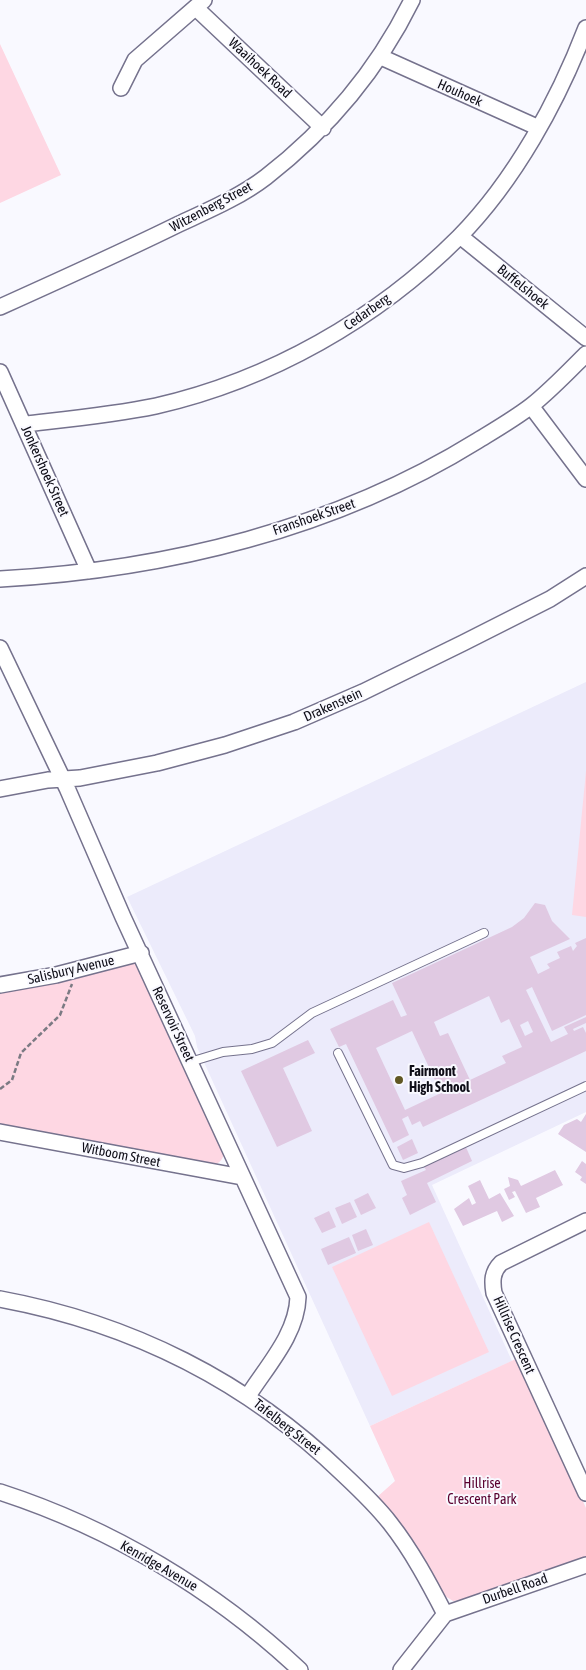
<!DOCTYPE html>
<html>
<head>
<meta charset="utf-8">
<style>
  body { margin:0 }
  canvas { display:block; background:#f9f9ff }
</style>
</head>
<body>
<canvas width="586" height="1670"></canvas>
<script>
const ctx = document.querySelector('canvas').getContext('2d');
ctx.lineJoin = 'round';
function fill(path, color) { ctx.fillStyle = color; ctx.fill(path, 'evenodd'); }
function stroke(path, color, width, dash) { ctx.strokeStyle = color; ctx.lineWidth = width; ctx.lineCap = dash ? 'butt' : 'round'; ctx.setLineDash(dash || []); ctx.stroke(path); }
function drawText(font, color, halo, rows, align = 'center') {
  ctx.font = font + ' "Asap Condensed",sans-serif'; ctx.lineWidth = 4; ctx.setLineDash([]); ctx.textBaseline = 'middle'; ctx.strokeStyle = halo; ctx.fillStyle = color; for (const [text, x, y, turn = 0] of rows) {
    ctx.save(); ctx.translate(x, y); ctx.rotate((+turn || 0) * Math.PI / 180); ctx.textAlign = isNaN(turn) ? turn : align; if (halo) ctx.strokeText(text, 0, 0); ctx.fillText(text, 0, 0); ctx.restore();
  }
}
const built = new Path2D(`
  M586,682V1112L432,1185L512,1361L370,1426L197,1047L195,1036L127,897Z`);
const green = new Path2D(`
  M0,44L61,175L0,203Z
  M586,771V917L572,915Z
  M131,963L137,965L224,1150C224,1159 220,1163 212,1166L0,1126V991Z
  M429,1222L489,1352L392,1396L332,1267Z
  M518,1358L586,1508V1557L461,1600L453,1601L445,1596L376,1498L395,1481L370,1426Z`);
const building = new Path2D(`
  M535,903L545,905L552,921L570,939L530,957L538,974L550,968L547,964L560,958L557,952L571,946L573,951L577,946L575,943L586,938V1015L552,1031L532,987L526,990L551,1042L568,1034L564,1027L586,1017V1023L573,1029L574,1031L583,1027L586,1033V1051L423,1127L420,1121L412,1125L408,1116L402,1119L409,1135L393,1143L346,1044L339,1047L330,1029L393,1000L401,1017L407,1015L392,983L512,927L524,918ZM489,996L501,1023L509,1019L522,1047L502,1056L506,1063L470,1080L448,1033L440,1036L434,1022ZM528,1021L533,1032L525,1036L520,1025ZM412,1031L441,1093L405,1110L376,1048Z
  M308,1040L315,1053L283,1068L312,1131L277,1147L241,1071Z
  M586,1114V1152L558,1134L564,1125L577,1119L581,1122Z
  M412,1139L418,1153L403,1160L397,1147Z
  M465,1145L472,1161L427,1183L436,1202L410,1215L402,1198L407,1195L401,1181L426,1170L423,1165Z
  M582,1161L586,1164V1184L580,1180L582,1177L575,1172Z
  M555,1170L563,1185L536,1198L540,1207L526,1213L515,1191L512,1192L515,1197L509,1200L504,1189L510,1186L508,1177L518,1180L521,1186Z
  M480,1180L489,1199L500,1193L514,1216L502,1222L497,1211L463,1226L454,1209L469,1198L472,1205L476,1203L468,1186Z
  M368,1193L376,1208L361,1215L354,1200Z
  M350,1202L357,1217L342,1224L335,1208Z
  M329,1211L336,1227L322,1233L314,1218Z
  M366,1229L373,1245L358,1251L352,1235Z
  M349,1237L356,1253L328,1265L321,1249Z`);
const path = new Path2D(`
  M0,1089L12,1080L21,1053L60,1015L72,984`);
const lane = new Path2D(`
  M338,1053L393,1165L404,1168L422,1163L586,1086
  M190,1062L223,1052L252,1049L272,1043L312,1013L484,933`);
const street = new Path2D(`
  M197,9L323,128
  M381,57L539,128
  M121,88L135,60L204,0
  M460,236L586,338
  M0,307C60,280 120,253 179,224C209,210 240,197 266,177C329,128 377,71 412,0
  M0,372L89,571
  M531,406L586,479
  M25,424C69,419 113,415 156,406C270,380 377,319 459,237C515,180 558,101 586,28
  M0,579C166,570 335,529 477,441C495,430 514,419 531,406C551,390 568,372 586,354
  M0,648L67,788L123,917L298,1297C297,1334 267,1366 248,1396
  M0,789L48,780L80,778L157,763L225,745L294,722L363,692L463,643L550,599L586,576
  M0,985L56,975L141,953
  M0,1132L242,1177
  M586,1221L501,1263C492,1272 492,1281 494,1293L586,1493
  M0,1299C130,1323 247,1381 343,1474C359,1489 376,1505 390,1523C412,1551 429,1583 445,1614
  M0,1492C111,1528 215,1590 300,1670
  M445,1614L586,1565
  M401,1670L445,1614`);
const markers = [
  [399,1080,5,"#605723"]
];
const streetNames = [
  ["Waaihoek Road",260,68,43],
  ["Houhoek",460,93,24],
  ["Witzenberg Street",211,207,-28],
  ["Buffelshoek",523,287,39],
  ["Cedarberg",367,312,-35],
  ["Jonkershoek Street",45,471,66],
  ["Franshoek Street",314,517,-19],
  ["Drakenstein",333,705,-24],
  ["Salisbury Avenue",71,970,-13],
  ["Reservoir Street",173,1024,65],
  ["Witboom Street",121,1155,11],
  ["Hillrise Crescent",514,1335,66],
  ["Tafelberg Street",287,1427,38],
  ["Kenridge Avenue",159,1566,30],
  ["Durbell Road",515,1589,-19]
];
const poiNames = [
  ["Fairmont",409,1072],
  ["High School",409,1088]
];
const parkNames = [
  ["Hillrise",482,1484],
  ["Crescent Park",482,1500]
];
fill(built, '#ecebfb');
fill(green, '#fed7e3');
fill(building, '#e0c9e2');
stroke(lane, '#75728d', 10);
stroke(street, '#75728d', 18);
stroke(path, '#7b7a83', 2.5, [5, 2.5]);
stroke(lane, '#fff', 8);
stroke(street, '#fff', 15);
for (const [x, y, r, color] of markers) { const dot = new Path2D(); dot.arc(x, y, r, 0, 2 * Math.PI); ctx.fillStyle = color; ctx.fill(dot); stroke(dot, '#f9f9ff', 2); }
drawText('14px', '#0e0d17', '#f9f9ff', streetNames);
drawText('bold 14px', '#0e0d17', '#f9f9ff', poiNames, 'left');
drawText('14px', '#59002f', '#f9f9ff', parkNames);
</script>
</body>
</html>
